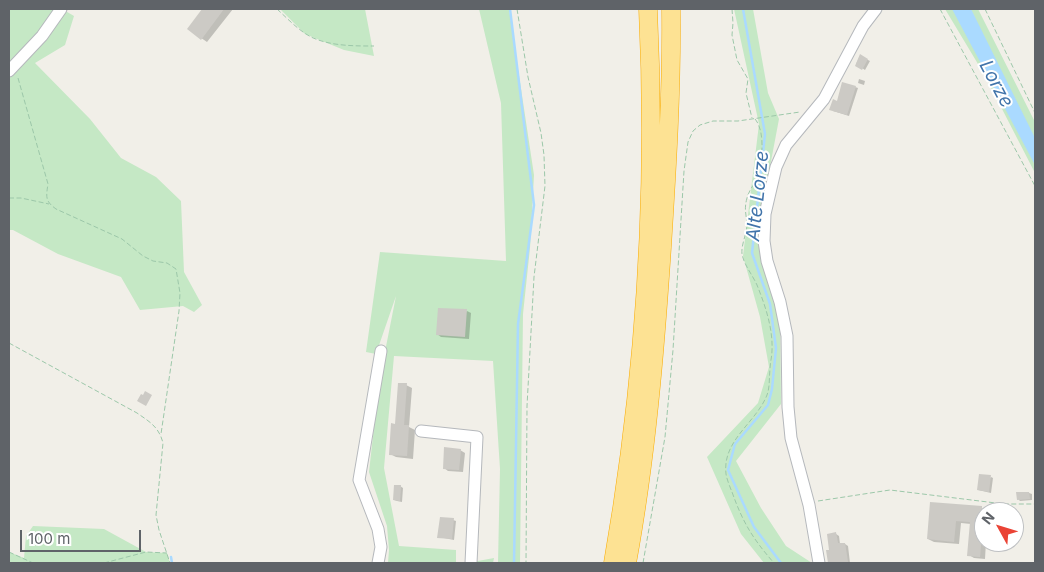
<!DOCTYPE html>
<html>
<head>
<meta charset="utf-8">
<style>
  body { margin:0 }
  #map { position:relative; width:1044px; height:572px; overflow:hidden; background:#f1efe8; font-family:Inter,sans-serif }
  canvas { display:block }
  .frame { position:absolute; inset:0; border:10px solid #5f6368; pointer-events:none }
  .north { position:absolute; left:974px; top:502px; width:50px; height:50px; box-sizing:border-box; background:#fff; border:1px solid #bfc1c3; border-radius:50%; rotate:309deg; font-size:14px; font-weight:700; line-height:20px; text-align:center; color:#5f6368 }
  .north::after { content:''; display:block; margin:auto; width:18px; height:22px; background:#ea4335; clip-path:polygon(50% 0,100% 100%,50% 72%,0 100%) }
  .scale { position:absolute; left:20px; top:530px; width:121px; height:22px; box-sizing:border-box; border:2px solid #5f6368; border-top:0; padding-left:6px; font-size:15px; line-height:18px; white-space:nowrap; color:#5f6368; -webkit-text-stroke:4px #fff; paint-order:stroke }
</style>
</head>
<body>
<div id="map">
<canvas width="1044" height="572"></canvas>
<div class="frame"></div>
<div class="north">N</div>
<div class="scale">100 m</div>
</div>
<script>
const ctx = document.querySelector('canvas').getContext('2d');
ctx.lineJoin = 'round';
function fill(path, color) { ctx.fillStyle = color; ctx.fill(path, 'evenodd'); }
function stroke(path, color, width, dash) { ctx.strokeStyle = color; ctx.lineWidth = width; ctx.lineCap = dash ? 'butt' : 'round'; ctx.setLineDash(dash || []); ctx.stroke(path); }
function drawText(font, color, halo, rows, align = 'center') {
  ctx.font = font + ' Inter,sans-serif'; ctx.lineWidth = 4; ctx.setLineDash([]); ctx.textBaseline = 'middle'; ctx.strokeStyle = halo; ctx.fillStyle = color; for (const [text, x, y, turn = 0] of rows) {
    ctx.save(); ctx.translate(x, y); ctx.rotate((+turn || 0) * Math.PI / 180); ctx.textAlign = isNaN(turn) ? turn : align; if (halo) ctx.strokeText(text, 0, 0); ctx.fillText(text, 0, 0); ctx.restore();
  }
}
const green = new Path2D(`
  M9,9H62L74,16L65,45L35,63L90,119L121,158L156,177L181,201L184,272L202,305L194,312L183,306L140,310L121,277L58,254L13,230H9Z
  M280,9H365L374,56L344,50L305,34Z
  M479,9H509L534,175L530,248L523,314L520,563H498L500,469L493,361L394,356L384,468L399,546L456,550V562L467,563L494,558L493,563H388L389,550L387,526L369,472L379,382L396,296L376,354L366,352L380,252L506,261L501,103Z
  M734,9H753L768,93L779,119L759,225L780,306L781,404L736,461L761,508L786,546L812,563H764L741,534L707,457L758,403L769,367L760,317L743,256L759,124Z
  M945,9H978L1035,122V173L984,74Z
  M33,526L104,529L146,552L167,553L170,563H9V552L24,558L26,536Z`);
const water = new Path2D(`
  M952,9H971L1035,138V165Z`);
const shadow = new Path2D(`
  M204,9H233L207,42L188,29Z
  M860,56L870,61L865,70L856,64Z
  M859,79L865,81L864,85L858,83Z
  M855,87L858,88L849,116L833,111L838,102Z
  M467,311L471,313L469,339L441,337L437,334Z
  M406,385L412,388L409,427L415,430L413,459L396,457L390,454Z
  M460,450L465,453L463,472L448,471L444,468Z
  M991,477L993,478L991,493L978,490Z
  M400,486L403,488L402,502L397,501L394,500Z
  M1029,493L1032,494V500L1020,501L1018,499Z
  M931,504L982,508L987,511L984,512L983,535L984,542H986L985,559L974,558L969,555L971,524L961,523L959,544L934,542L928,539Z
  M453,520L456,521L454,540L439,537Z
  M836,534L839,536L840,544H845L848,546L850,563H829L828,551H830Z`);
const stream = new Path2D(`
  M510,9L534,205L518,324L514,563
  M743,9L765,134L752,253L770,304L776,348L772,389L768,405L735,444L728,470L754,527L781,563
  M171,557L172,563`);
const building = new Path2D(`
  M202,9H224L201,40L187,29Z
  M860,54L868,59L862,70L855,66Z
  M842,82L856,86L847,115L829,110L833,99L837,101Z
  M438,308L467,309L465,337L436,335Z
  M398,383H407L404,425H409L407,456L389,455L391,423L395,424Z
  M145,391L152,395L146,406L137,401L141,394L143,395Z
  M444,447L461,449L459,470L443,469Z
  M979,474L991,475L989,492L977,490Z
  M394,485H401L400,501L393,500Z
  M1016,492H1029L1030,499L1017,500Z
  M930,502L982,506V513H980L978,532H982L980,557L967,556L970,522L956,521L954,542L927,539Z
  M440,517L454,518L452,539L437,538Z
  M836,532L838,543H845L848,562L844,563H828L826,550H829L827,534Z`);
const path = new Path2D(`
  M277,9C288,19 298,30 311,37C330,46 353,46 374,46
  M517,9L528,77L541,133L544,155L545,186L534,277L527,406L526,563
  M732,9L733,23L732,35L737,60L748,79L746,93L752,118
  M940,9L1035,186
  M985,9L1035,113
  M18,78L48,184C46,197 45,201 56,209L122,239L143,256L153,261L167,263L176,269L180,293L179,311L161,434
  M755,119C766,132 762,163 757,178C754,185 749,190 747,198C744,209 746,213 747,224C747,234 741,244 742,254C744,265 752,274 757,285C765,305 773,328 772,350C772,357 770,363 770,369C769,378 770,387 767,395C756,423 722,440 726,474C727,480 730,487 732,492C743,523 753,539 774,563
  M9,198H21L49,204
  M9,343L137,413C150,422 159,427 163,443L156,515L159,530L170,563
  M818,501L890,490L1004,504H1035
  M9,552L33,563
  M104,563L146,552L167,553
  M643,563L665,437L673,350L684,171L688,142L693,131L700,125L713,121H738L800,112`);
const minor = new Path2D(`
  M9,71L42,36L61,9
  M421,431L477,437L471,563
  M378,563L381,547L378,529L359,480L381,351
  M819,563L809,505L791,438L788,407L787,336L780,302L767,261L764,241L765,214L776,167L786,145L824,99L863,26L876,9`);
const highway = new Path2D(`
  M613,563C645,380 657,195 648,9
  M627,563C646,459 655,353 662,247C667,168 672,88 671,9`);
const waterNames = [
  ["Lorze",996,84,62],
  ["Alte Lorze",758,196,-84]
];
fill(green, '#c5e8c5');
fill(water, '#aadaff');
fill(shadow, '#0003');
stroke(stream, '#aadaff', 2.5);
fill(building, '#cccac5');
stroke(minor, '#b5b8bc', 13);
stroke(highway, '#f9ab00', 19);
stroke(path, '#9cc7a9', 1, [5, 2.5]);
stroke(minor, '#fff', 11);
stroke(highway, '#fde293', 18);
drawText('italic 19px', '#4174aa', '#fff', waterNames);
</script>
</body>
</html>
